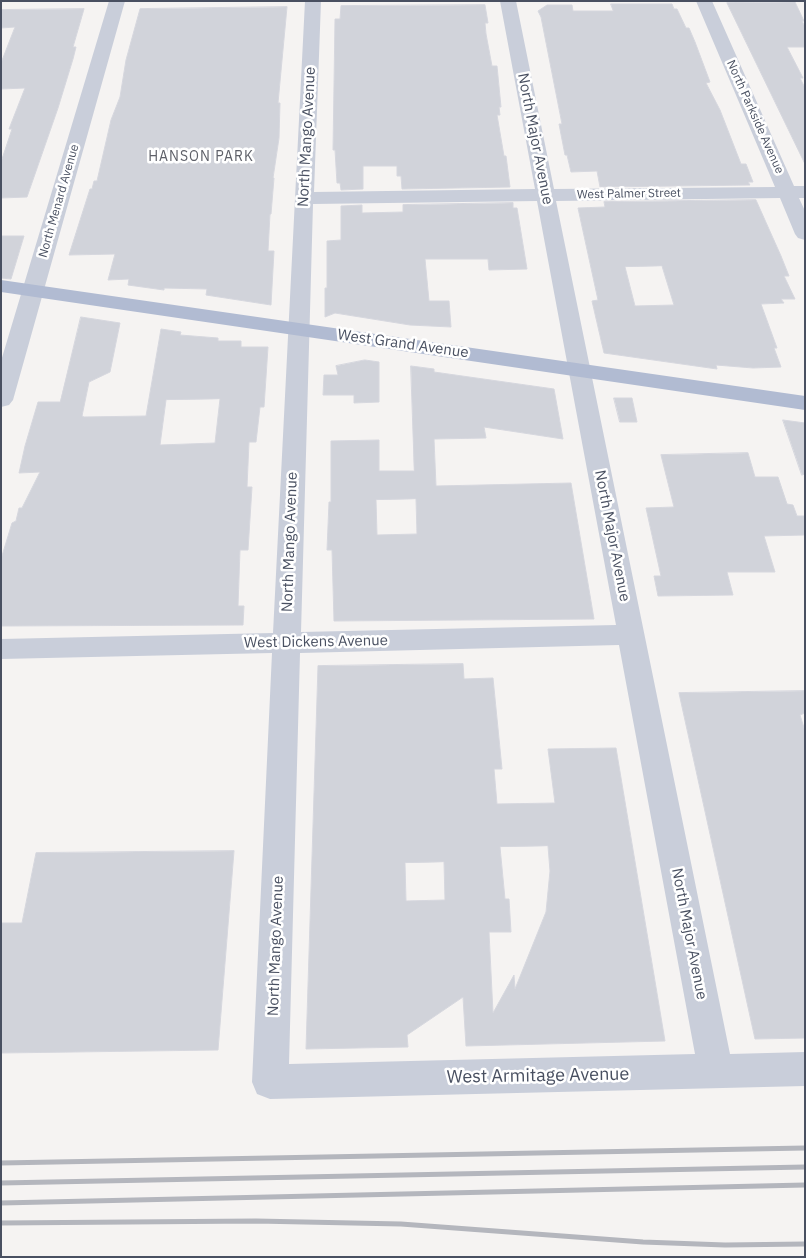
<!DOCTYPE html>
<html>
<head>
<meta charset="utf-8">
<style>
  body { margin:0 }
  #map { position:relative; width:806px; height:1258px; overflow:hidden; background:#f5f3f2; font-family:"IBM Plex Sans",sans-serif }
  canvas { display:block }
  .frame { position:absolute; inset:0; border:2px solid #495061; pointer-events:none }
</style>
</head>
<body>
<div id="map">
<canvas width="806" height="1258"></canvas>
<div class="frame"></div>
</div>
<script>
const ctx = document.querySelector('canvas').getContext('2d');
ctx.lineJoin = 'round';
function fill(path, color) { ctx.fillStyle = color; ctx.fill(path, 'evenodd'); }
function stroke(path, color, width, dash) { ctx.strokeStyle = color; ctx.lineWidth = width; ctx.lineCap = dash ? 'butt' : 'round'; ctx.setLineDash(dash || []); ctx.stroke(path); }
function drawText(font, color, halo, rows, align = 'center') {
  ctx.font = font + ' "IBM Plex Sans",sans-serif'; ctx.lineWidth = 5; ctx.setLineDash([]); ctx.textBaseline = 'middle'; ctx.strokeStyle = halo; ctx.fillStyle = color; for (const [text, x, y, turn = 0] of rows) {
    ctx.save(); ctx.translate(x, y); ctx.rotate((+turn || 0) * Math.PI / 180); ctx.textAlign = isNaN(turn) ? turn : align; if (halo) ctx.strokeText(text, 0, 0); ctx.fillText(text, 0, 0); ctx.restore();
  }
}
const building = new Path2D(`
  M795,2L804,21H802L805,27V47H787L803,78H800L805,88V164L727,3Z
  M611,4H672L674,9H677L686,28H689L695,42L710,82L706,83L720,110L741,164H746L753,182H748L750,185L600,187L597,171L571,172L567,155H565L559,124H562L541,17L538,11L547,5H572L573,11H613Z
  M485,5L488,23H485L486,34L492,66H497L501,107H499L500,115H497L504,156H506L510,187L402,189L401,176H397V166H363V189L341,190L340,183H337L335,150H333L335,19H340L341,6Z
  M287,7L278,103H280L279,138L273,178H274L271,214H270L268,251H274L271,305L206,295L207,289L164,288V290L128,285L129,279L108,280L115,254L69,255L90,189H92L94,181H97L111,120L120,97L126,60L140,9Z
  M84,9L73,47H76L73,59L58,108L27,197L1,198V162L12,129H9L25,88L1,89V63L15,27L1,28V10Z
  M756,200L781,256L789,276H784L795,299H781L784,303L761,304L777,348H774L781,367L753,368L716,365L717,369L604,353L592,301L598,300L578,208L605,207L604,202ZM662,266L674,305L635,306L625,267Z
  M513,203V208H517L527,269L489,270L488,259H425L429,301H449L451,327L410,325L335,313L325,317V288H327V241L341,240V206L362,205V213L403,212V205Z
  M1,236H24L11,279L1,278Z
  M81,317L120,323L110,372L89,382L82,416L84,417L146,416L161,329L181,332L180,335L218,338V341H241V347H268L264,407H260L256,442H249L247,487H252L248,550H240L238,606H244L243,625L1,626V559L12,523L16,521L19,508H22L40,472L19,473L25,446L38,402H60ZM220,399L215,443L160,445L166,400Z
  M365,360L379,362V402L354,403V395H323L324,375H338L336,366Z
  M411,366L434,369V372L554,389L563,439L484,427L486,438L434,439L436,486L571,483L594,619L334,621L332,550H327L329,502H331V441L379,440V471H414ZM416,499L417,534L377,535L376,500Z
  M614,398H632L637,422H620Z
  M783,420L805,423V474L802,475Z
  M748,453L755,477H778L787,504L793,505L797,516H805V535L764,536L775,572H727L733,595L658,596L654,576H661L646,508L674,507L661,455Z
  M463,664L464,679L493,678L502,769H494L497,804L555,803L548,749L616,748L665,1041L466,1046L463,997L407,1035L408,1047L306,1049L318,666ZM548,846L550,871L546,912L515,989L514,975L493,1013L489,932H511L509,899H505L500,847ZM444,862L445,900L406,901L405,863Z
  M805,691V713L800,715L805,731V1038L755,1039L679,693Z
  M234,851L218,1050L1,1053V923H22L36,853Z`);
const minor = new Path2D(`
  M109,1H125L13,400L9,405L1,407V361Z
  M305,1H321L314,192L535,189L500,1H516L554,189L775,187L696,1H712L794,186H805V198H799L805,211V240L798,238L795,234L780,198L556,201L730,1054L805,1052V1086L270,1099L257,1094L252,1082L272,653L1,659V639L273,633ZM537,201L616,625L301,632L313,204ZM619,645L695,1054L289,1064L300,653Z`);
const major = new Path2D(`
  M1,280L805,396V410L1,292Z`);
const rail = new Path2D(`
  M1,1163L805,1148
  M1,1183L805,1167
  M1,1203L805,1185
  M1,1223L256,1221L401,1224L643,1242L725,1245L805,1244`);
const farStreetnames = [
  ["North Parkside Avenue",755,117,66],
  ["West Palmer Street",629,194,-1],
  ["North Menard Avenue",59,201,-74]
];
const farNeighbourhoodnames = [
  ["HANSON PARK",201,157]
];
const streetNames = [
  ["North Mango Avenue",307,137,-87],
  ["North Major Avenue",535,139,79],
  ["West Grand Avenue",403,344,8],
  ["North Major Avenue",612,536,79],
  ["North Mango Avenue",290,542,-88],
  ["West Dickens Avenue",316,642,-1],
  ["North Major Avenue",689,934,79],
  ["North Mango Avenue",276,946,-88]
];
const nearStreetnames = [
  ["West Armitage Avenue",538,1076,-1]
];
fill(building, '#d1d3da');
stroke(building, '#d6d7de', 1);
fill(minor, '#c9ceda');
fill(major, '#b1bbd2');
stroke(rail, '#b4b6bd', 5);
drawText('12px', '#495061', '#fff', farStreetnames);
ctx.letterSpacing = '1px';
drawText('14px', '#5e6068', '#fff', farNeighbourhoodnames);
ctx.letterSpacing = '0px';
drawText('15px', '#495061', '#fff', streetNames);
drawText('18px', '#495061', '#fff', nearStreetnames);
</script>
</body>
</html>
